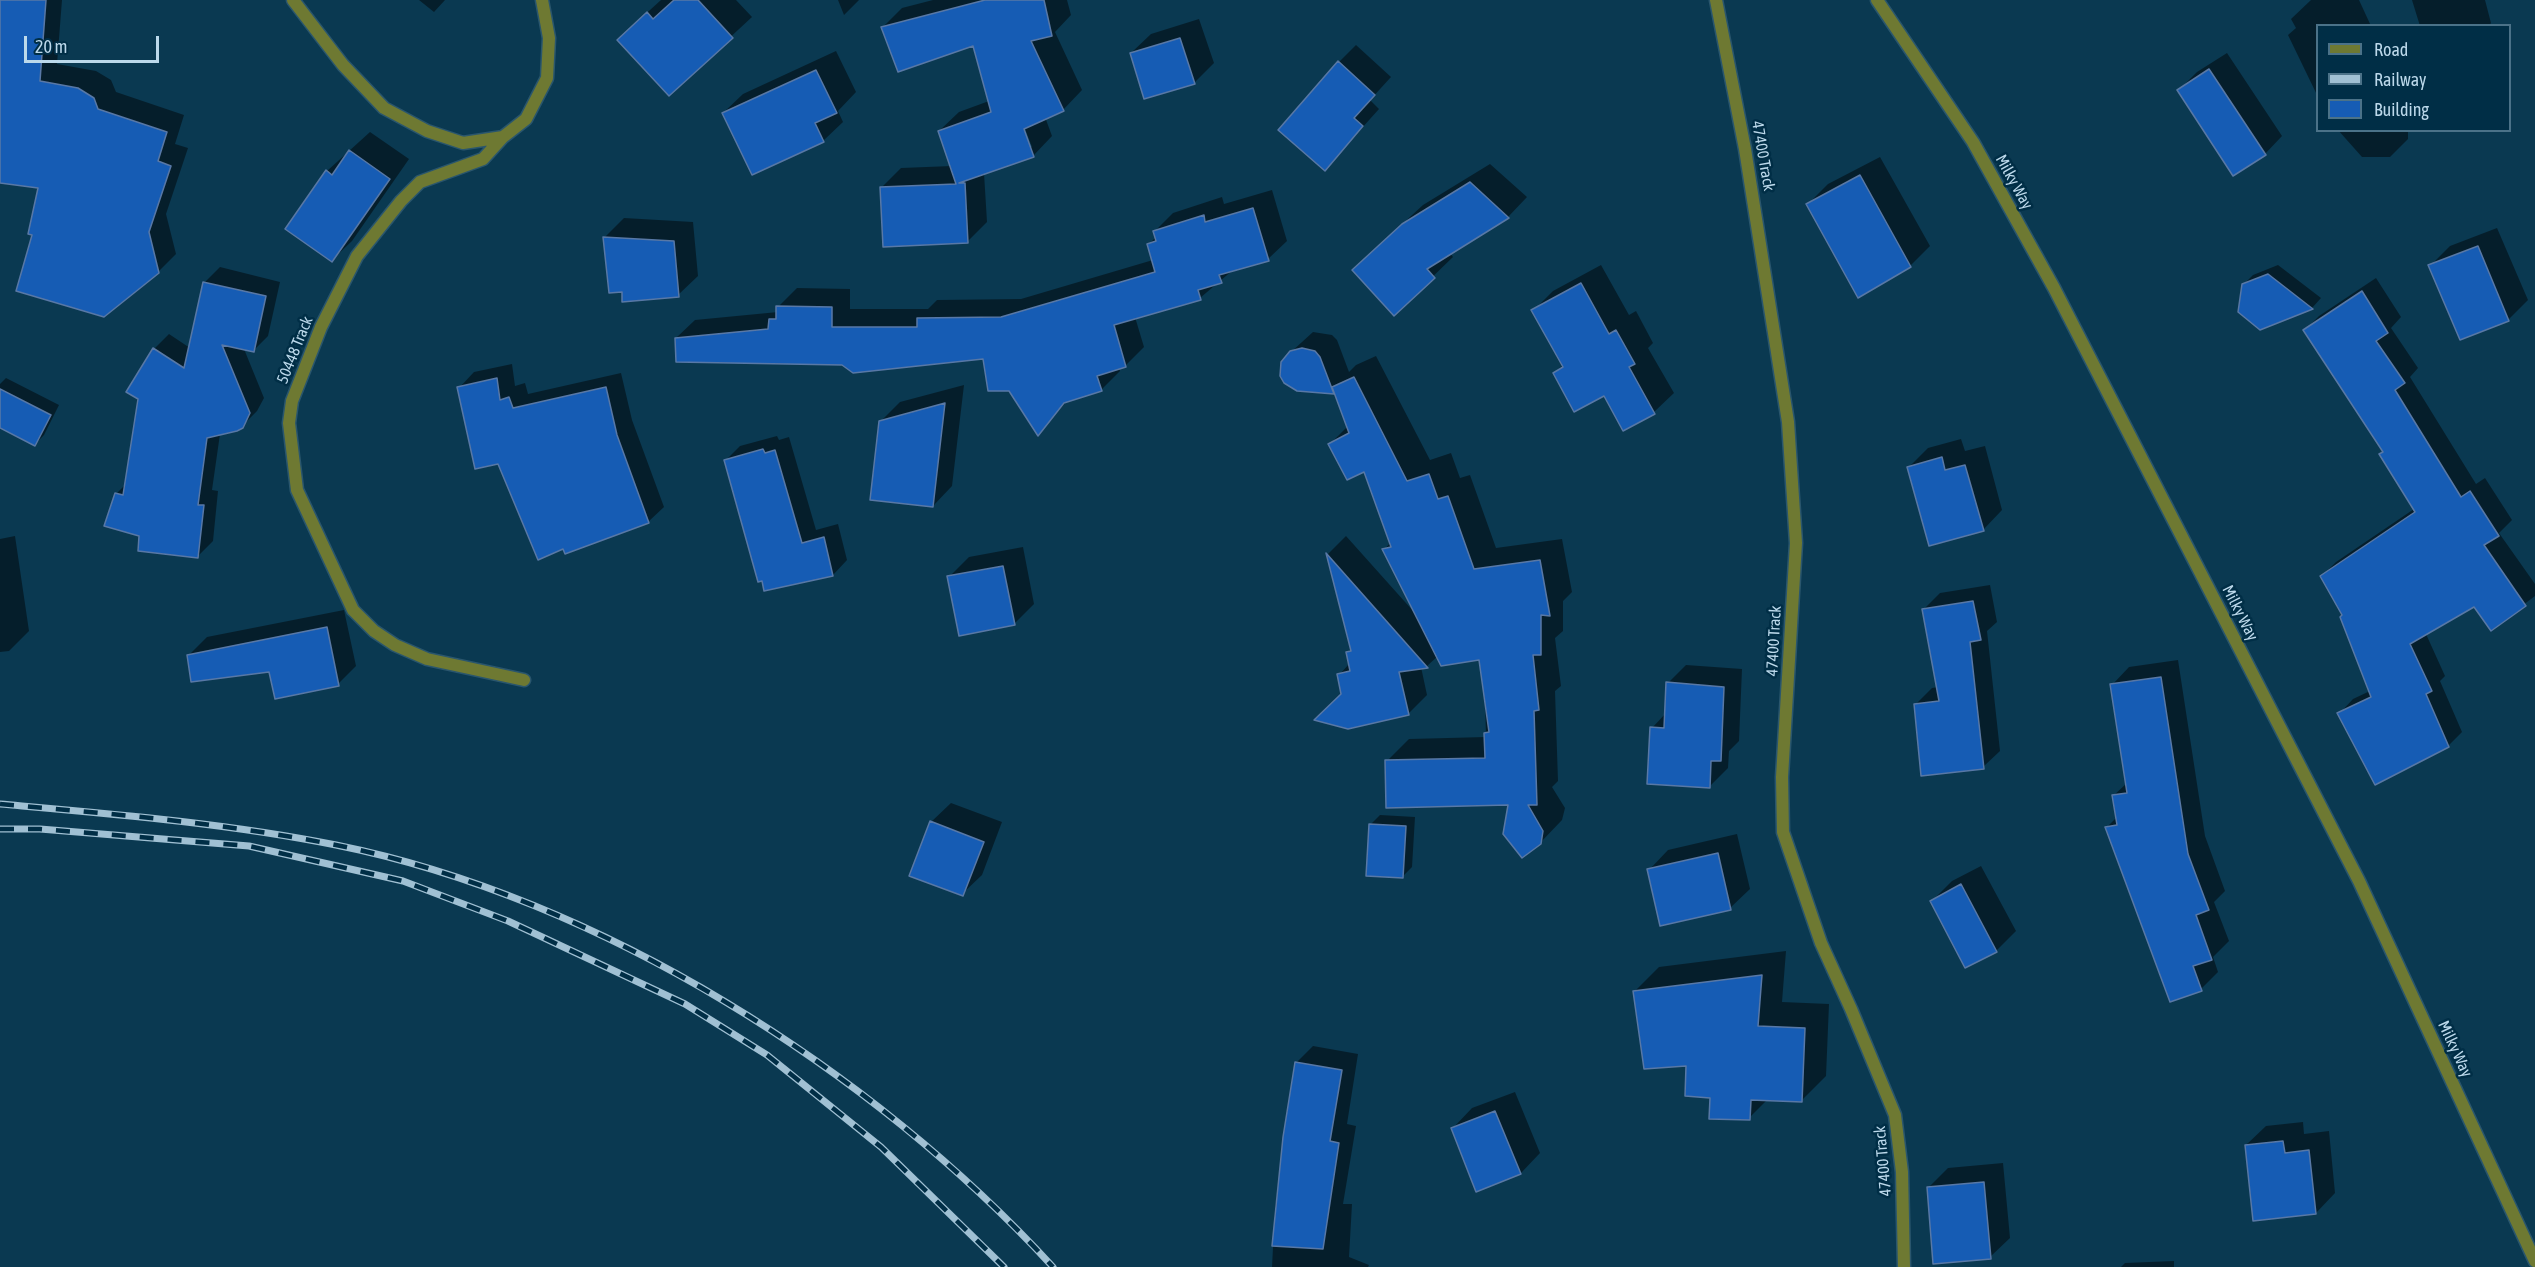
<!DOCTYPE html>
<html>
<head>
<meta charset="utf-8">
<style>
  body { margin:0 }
  #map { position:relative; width:2535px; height:1267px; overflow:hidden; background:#0a3951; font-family:"Asap Condensed",sans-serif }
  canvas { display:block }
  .legend { position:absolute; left:2316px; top:24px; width:195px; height:108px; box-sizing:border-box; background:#002e46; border:2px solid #4b7288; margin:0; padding:8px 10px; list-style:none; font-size:18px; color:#bcd9eb }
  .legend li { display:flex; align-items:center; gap:12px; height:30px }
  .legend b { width:30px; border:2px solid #4b7288 }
  .scale { position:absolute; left:24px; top:36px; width:135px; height:27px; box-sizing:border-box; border:3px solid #bcd9eb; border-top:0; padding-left:8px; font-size:18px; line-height:21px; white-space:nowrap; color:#bcd9eb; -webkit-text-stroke:4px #002e46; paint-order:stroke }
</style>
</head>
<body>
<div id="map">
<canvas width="2535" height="1267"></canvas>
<ul class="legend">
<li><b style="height:8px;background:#6e7932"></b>Road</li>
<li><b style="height:8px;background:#a0c0d3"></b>Railway</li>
<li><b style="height:16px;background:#165cb4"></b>Building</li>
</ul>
<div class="scale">20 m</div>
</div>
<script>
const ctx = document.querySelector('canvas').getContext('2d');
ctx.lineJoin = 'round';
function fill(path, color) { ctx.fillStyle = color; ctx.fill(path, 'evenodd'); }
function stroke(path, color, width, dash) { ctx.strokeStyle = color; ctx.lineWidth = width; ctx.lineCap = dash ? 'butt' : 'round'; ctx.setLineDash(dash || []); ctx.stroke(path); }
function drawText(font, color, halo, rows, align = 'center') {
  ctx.font = font + ' "Asap Condensed",sans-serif'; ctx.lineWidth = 5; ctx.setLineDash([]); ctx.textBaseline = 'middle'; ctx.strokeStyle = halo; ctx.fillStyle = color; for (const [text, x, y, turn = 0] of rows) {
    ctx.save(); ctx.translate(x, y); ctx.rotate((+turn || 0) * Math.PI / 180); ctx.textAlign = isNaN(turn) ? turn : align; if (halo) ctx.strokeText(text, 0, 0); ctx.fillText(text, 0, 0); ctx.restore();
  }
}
const shadow = new Path2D(`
  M0,0H62L57,64L96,71L111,80L116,92L184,115L175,144L188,148L166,214L176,254L158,272L33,234L40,187L0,181Z
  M419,0H445L434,12Z
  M661,0H736L752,17L669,94L639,20Z
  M838,0H859L844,15Z
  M933,0H1067L1071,15L1055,32L1082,90L1063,110L1045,117L1052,136L1033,156L984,173L987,222L968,241L881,188L901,168L952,166L939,131L959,112L989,101L974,44L883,27L902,8ZM1022,121L1032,147H1028L1020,122Z
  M2311,0H2359L2371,26H2318V97L2288,35L2296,28L2291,19Z
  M2412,0H2485L2491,23L2489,26H2420Z
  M1199,19L1214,63L1194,83L1131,53L1151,34Z
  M1356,45L1391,77L1370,100L1379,109L1325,169L1339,62Z
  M836,51L856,92L838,111L843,122L823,141L723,113L743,94Z
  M2227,53L2282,136L2265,154L2179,90L2197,72Z
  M2338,130H2408V139L2390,157H2362Z
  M370,132L409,159L352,241L332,260L327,171Z
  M1880,157L1930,246L1910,266L1808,204L1828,184Z
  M1490,164L1527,197L1508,217L1450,253L1453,257L1394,314L1374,250L1423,205Z
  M1272,190L1287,241L1268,259L1233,270L1200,298L1135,317L1144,347L1125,366L1119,368L1120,371L1101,390L1068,400L1038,433L1010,389L984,358L843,363L676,338L695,320L778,312V307L797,288L850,289V309H928L937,300L1021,299L1153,260L1149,244L1156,237L1155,231L1173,213L1222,197L1224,204Z
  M624,218L693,222L698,276L678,295L604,238Z
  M2497,228L2528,300L2508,320L2430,266L2450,246Z
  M1601,265L1629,315L1636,311L1653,343L1648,348L1674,393L1654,412L1624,429L1605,394L1554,373L1563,365L1533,311L1553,291Z
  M2278,265L2321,298L2312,308L2260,328L2243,285L2253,275Z
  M220,267L280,282L268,336L253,351L244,349L264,398L257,411L242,426L220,434L212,490L218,491L213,541L198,556L141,535L116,494L126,484L154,349L169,334L190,348L205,282Z
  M2376,278L2401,317L2391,328L2418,368L2410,377L2476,484L2485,478L2512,520L2499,533L2535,584V596L2491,629L2474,605L2426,634L2445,676L2440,681L2462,732L2448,746L2339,714L2353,699L2370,691L2344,615L2322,576L2336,562L2414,509L2380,454L2384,451L2305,330L2319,316Z
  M1313,332L1332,335L1337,340L1349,372L1356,365L1376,356L1430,460L1451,453L1460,478L1470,475L1496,548L1562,539L1572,592L1563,601V631L1555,638L1561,686L1555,691L1558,781L1552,787L1565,808L1562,820L1540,843L1509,804L1387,761L1409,739L1486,737L1485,697L1480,658L1438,656L1427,666L1421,667L1427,695L1408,714L1343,694L1339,675L1350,663L1348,653L1351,649L1328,554L1346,536L1414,612L1384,550L1391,542L1365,470L1330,444L1348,426L1335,391L1297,389L1291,352Z
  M512,364L515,386L525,383L528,394L621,373L632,420L664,507L648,522L498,462L459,388L474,372Z
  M6,378L59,405L44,435L35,444L0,426V384Z
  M964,385L952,486L933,506L880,422L900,402Z
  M777,436L779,440L789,437L816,530L838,524L847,560L833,575L763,579L726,460L740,446Z
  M1961,439L1965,451L1985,446L2002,510L1983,530L1909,467L1928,448Z
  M15,536L29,631L9,651L0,652V539Z
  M1023,547L1034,604L1014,624L949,577L969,557Z
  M1990,585L1997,622L1987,631L2000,751L1983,767L1915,705L1932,688L1938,687L1923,610L1940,593Z
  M344,610L356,666L338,684L189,655L207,637Z
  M2178,660L2205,836L2225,891L2214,902L2229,941L2213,957L2218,972L2201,989L2107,827L2117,817L2113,796L2127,783L2112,685L2129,667Z
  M1686,665L1742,669L1739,741L1729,751L1728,768L1710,786L1652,728L1666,713L1668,683Z
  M951,803L1002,822L982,875L962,894L931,822Z
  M1380,815L1415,817L1412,867L1402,877L1370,825Z
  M1737,834L1750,889L1730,908L1649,870L1668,850Z
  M1981,866L2016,931L1996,951L1932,901L1952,881Z
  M1786,951L1782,1002L1829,1004L1826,1076L1801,1101L1768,1099L1749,1118L1712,1096L1634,992L1659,967Z
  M1313,1046L1358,1054L1347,1124L1356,1126L1343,1204H1352L1349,1257L1369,1265L1368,1267H1272L1275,1208L1296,1063Z
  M1515,1092L1540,1153L1521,1173L1453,1128L1472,1108Z
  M2303,1122L2304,1134L2329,1131L2335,1193L2316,1213L2246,1145L2266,1126Z
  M2003,1163L2010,1238L1990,1257L1928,1188L1948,1168Z
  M2174,1261V1267H2121L2125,1263Z`);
const building = new Path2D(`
  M0,0H46L40,81L78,88L94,98L98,109L167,132L158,161L171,166L149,232L159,273L104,317L16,291L32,235L28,234L38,188L0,183Z
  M674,0H698L733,38L669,96L617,40L647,12L653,19Z
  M985,0H1044L1052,36L1031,41L1064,111L1024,129L1034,157L959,183H965L968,243L883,247L880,187L956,184L938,131L991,112L973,46L898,72L881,27Z
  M1180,38L1195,84L1144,99L1130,53Z
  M1338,61L1375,95L1354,118L1363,126L1325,171L1278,130Z
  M2209,69L2266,155L2233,176L2177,90Z
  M816,70L837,113L815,123L824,142L752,175L722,113Z
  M349,150L390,179L332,262L285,229L326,170L332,175Z
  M1860,175L1911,267L1858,298L1806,204Z
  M1470,182L1509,218L1427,269L1435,278L1394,316L1352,270L1402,224Z
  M1253,208L1269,261L1219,275L1222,283L1198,290L1201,300L1114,325L1126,367L1097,376L1102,391L1064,403L1038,436L1009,391H988L983,359L853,373L842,365L676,362L675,338L768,329L769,319H776V306L832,307V327H917V318L1001,317L1155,272L1147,244L1156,241L1153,231L1204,215L1205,222Z
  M603,237L674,241L679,297L622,302V292L609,293Z
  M2478,246L2509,321L2460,340L2428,265Z
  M2268,274L2313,309L2260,330L2238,312L2242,284Z
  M203,282L266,296L254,352L222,345L250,413L243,428L237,431L207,438L198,505H204L198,558L138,551L139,536L104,526L115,493L123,495L138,399L126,392L153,348L184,368Z
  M1581,283L1609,334L1616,330L1635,364L1629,367L1655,414L1623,431L1604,396L1574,412L1553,373L1563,367L1531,310Z
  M2362,291L2388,333L2376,341L2405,383L2395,390L2461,497L2470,491L2499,536L2484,545L2526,606L2491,631L2474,607L2410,644L2432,691L2426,694L2449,747L2375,785L2337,713L2371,697L2340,617L2342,615L2320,576L2415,512L2379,454L2383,452L2303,330Z
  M1302,348L1315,351L1320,357L1334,394L1297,391L1284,383L1280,376L1281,362L1290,351Z
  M1354,377L1407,481L1429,474L1438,499L1448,496L1474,569L1540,560L1550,616L1541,615V655H1533L1539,710L1534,711L1537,805H1528L1543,831L1541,844L1522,858L1503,834L1508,805L1386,808L1385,760L1485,758L1484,733L1489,732L1479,660L1441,666L1382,549L1391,547L1364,472L1347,480L1328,444L1349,433L1332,387Z
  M497,378L500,400L509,397L513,408L606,387L617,435L649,523L565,554L563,549L538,560L498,464L475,469L457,387Z
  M0,389L51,415L35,446L0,428Z
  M945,403L933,507L870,500L879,421Z
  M763,449L765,453L775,450L802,543L824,537L833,576L764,591L762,581L758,582L724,460Z
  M1942,457L1945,470L1965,465L1984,531L1929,546L1907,467Z
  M1326,553L1428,668L1399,672L1409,715L1348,729L1314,720L1341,694L1337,674L1350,671L1346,652L1351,651Z
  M1003,566L1015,625L959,636L947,576Z
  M1973,601L1981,640L1970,642L1984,769L1921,776L1914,704L1939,701L1922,609Z
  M327,627L339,686L275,699L269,672L191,682L187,655Z
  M2161,677L2188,854L2209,910L2196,915L2212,960L2193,966L2202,991L2170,1002L2105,827L2117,825L2112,795L2127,793L2110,684Z
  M1666,682L1724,687L1721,761H1711L1710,788L1647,784L1650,727L1664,728Z
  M930,821L984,842L963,896L909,876Z
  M1369,824L1406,826L1403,878L1366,876Z
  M1718,853L1731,910L1660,926L1647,869Z
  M1961,884L1997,952L1965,968L1930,901Z
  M1762,975L1758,1026L1805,1028L1802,1102L1751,1100L1750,1120L1709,1119L1710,1098L1685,1096L1686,1066L1644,1069L1633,991Z
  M1295,1062L1342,1070L1330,1141L1339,1143L1323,1249L1272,1246L1283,1137Z
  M1495,1111L1521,1174L1476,1192L1451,1128Z
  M2283,1141L2285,1153L2309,1150L2316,1214L2253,1221L2245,1145Z
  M1984,1182L1991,1259L1933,1264L1927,1187Z`);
const minor = new Path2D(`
  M293,0L343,65L384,108L427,131L463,143L503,137
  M1716,0L1745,149L1788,422L1796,543L1782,777L1783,832L1821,943L1851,1009L1895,1115L1902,1172L1904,1267
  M524,680L427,659L395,645L374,631L353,610L297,490L289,423L292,401L321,327L357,256L401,201L420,182L483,159L503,137L526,119L547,78L549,38L542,0`);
const tertiary = new Path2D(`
  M1877,0L1973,142L2054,288L2359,881L2535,1261`);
const rail = new Path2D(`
  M0,804C113,814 225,823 336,845C600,898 872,1070 1053,1267
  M0,829H40L249,846L403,881L508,921L685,1004L767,1055L881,1147L1004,1267`);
const streetNames = [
  ["47400 Track",1763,156,80],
  ["Milky Way",2014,182,61],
  ["50448 Track",295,350,-68],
  ["Milky Way",2240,613,63],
  ["47400 Track",1774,641,-87],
  ["Milky Way",2455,1049,65],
  ["47400 Track",1883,1161,-95]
];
fill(shadow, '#0007');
fill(building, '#165cb4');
stroke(building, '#5878a6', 1.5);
stroke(minor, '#2a566d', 15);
stroke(tertiary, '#2a566d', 15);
stroke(minor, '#6e7932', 12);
stroke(tertiary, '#6e7932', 12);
stroke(rail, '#a0c0d3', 7);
stroke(rail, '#002e46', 4.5, [14]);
drawText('16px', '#bcd9eb', '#002e46', streetNames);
</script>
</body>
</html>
